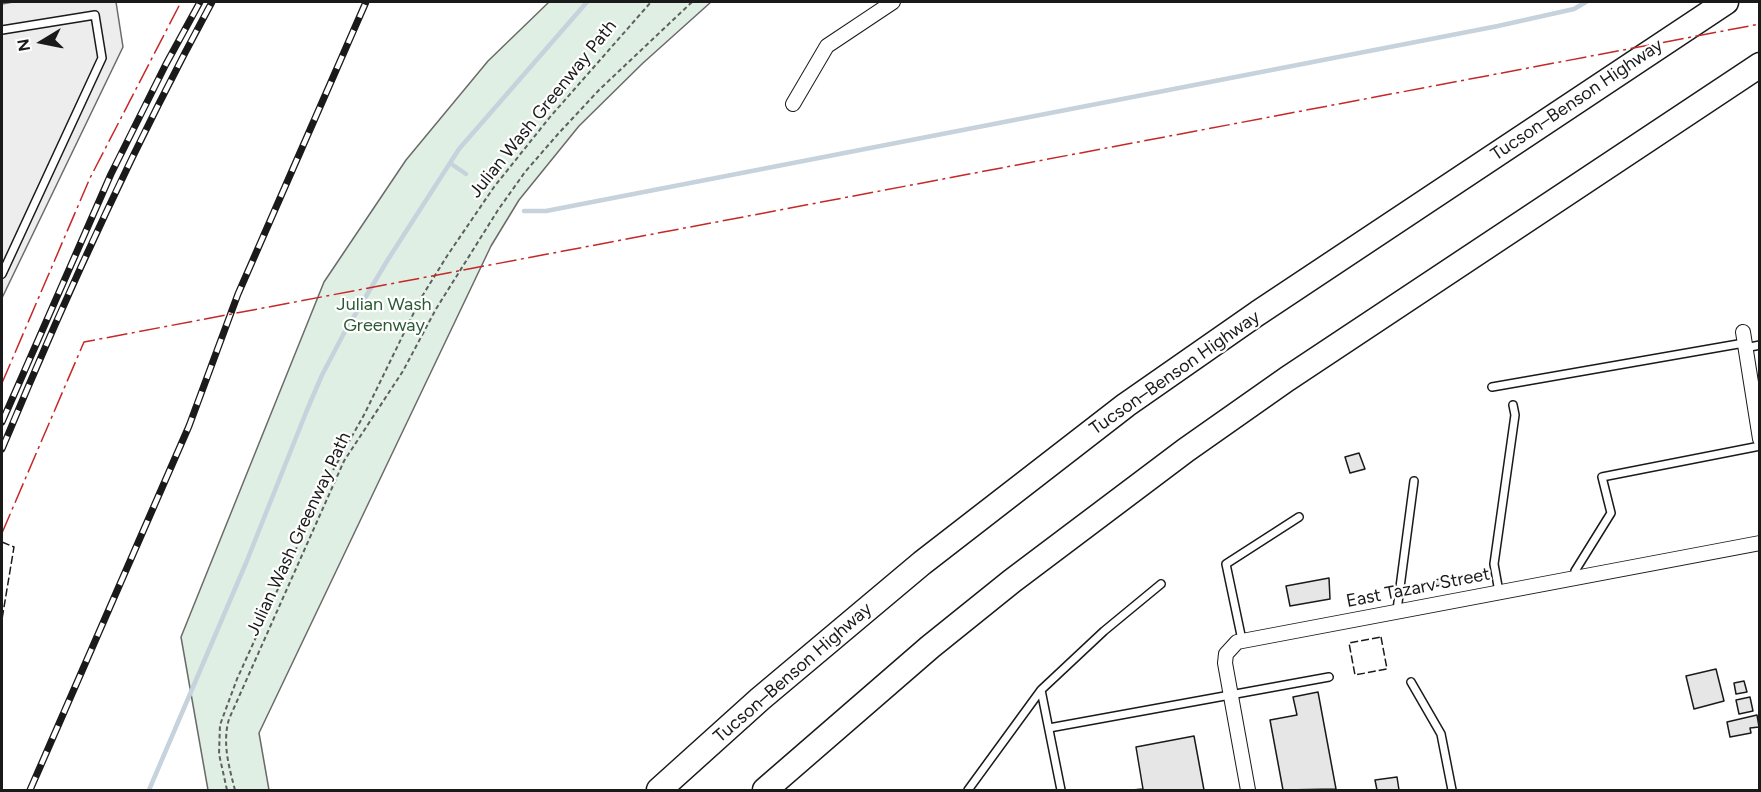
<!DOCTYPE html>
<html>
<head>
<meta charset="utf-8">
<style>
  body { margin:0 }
  #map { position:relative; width:1761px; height:792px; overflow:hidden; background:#fff; font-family:Figtree,sans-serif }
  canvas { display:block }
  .frame { position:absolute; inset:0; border:3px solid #1a1a1a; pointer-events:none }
  .north { position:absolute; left:12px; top:12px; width:60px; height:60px; -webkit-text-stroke:4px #fff; paint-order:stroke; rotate:260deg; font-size:16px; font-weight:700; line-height:24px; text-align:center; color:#1a1a1a }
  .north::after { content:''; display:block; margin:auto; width:21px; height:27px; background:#1a1a1a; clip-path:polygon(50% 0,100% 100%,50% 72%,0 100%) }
</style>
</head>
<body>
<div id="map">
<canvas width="1761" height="792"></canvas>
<div class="frame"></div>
<div class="north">N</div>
</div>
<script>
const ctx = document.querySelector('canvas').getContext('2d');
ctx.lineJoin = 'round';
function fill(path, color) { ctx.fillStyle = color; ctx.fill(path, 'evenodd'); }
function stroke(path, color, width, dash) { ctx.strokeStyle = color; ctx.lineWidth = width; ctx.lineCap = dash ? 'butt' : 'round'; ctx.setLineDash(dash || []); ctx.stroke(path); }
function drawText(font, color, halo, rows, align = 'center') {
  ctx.font = font + ' Figtree,sans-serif'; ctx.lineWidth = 4.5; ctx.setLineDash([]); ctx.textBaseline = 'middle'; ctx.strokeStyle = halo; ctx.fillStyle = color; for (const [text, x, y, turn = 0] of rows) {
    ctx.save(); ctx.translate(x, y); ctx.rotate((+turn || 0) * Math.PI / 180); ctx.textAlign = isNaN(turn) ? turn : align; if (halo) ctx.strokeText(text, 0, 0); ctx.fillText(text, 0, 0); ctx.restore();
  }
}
const green = new Path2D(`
  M549,2H711L643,63L579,126L519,200L491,246L259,733L269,790H208L181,637L324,282L406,160L488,61Z`);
const parking = new Path2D(`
  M13,2H116L123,47L2,298V4Z`);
const stream = new Path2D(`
  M450,163L466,174
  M524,211H546L1498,26L1574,9L1586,2
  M149,790L246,563L307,410L322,375L343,335L387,261L459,149L587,2`);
const building = new Path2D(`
  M1359,453L1365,469L1350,473L1345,457Z
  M1457,576L1458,583L1436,586L1435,580Z
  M1329,578L1330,599L1290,606L1286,586Z
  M1716,669L1724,701L1694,709L1686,676Z
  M1744,681L1747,692L1736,694L1734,683Z
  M1318,692L1336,789L1283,790L1270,720L1297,715L1293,697Z
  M1750,697L1753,711L1739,714L1736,700Z
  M1757,715L1759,727L1750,728L1751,733L1730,737L1727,722Z
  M1194,736L1204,790H1132L1143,789L1136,747Z
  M1397,777L1399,790H1377L1375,780Z`);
const path = new Path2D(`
  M227,790L219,754L220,725L237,679L327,481L365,413L421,298L447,256L494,187L550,117L651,2
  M235,790C229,767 222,743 229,719L344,461L403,371L436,309L498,210L525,172L558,134L599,90L692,2`);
const service = new Path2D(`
  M2,30L95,15L102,58L2,274
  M1745,348L1760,345
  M1492,387L1744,343
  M1577,577L1575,571L1611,513L1602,477L1760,446
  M1499,592L1494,564L1515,415L1513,405
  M1397,610L1414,481
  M1242,640L1226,564L1299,517
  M1411,682L1441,734L1452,790
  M1049,728L1329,677
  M968,790L1041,690
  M1061,790L1041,690L1104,631L1161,584`);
const minor = new Path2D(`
  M793,104L827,46L893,2
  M1743,332L1760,439
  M1248,790L1225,663L1226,654L1237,642L1760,543`);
const motorway = new Path2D(`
  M659,790L760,699L922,563L1126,405L1258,313L1726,2
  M765,790L930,647L1012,581L1186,450L1287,379L1760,65`);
const rail = new Path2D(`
  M2,422L111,174L166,64L200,2
  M2,449C65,297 134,146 212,2
  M30,790L189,426L238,294L366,2`);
const fence = new Path2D(`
  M2,542L14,547L2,619
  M1381,637L1387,669L1355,675L1349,643Z`);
const power = new Path2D(`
  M2,383L90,178L181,2
  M2,533L84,342L1760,24`);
const streetNames = [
  ["Tucson–Benson Highway",1577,100,-34],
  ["Julian Wash Greenway Path",543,109,-51],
  ["Tucson–Benson Highway",1175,373,-35],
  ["Julian Wash Greenway Path",299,534,-65],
  ["East Tazarv Street",1418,588,-11],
  ["Tucson–Benson Highway",793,673,-41]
];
const parkNames = [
  ["Julian Wash",384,305],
  ["Greenway",384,326]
];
fill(green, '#e0efe3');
stroke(green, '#6a6a6a', 1.5);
fill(parking, '#ededed');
stroke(parking, '#6a6a6a', 1.5);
stroke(stream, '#c6d2dc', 4.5);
fill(building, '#e6e6e6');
stroke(building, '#1a1a1a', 1.5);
stroke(service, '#1a1a1a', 10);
stroke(minor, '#1a1a1a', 16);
stroke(motorway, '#1a1a1a', 27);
stroke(path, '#5f5f5f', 2, [4.5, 3]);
stroke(service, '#fff', 7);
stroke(minor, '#fff', 14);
stroke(motorway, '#fff', 24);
stroke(rail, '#1a1a1a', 7);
stroke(rail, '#fff', 4.5, [14]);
stroke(fence, '#1a1a1a', 1.5, [8, 3]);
stroke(power, '#c62828', 1.5, [21, 4.5, 3, 4.5]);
drawText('18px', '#1a1a1a', '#fff', streetNames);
drawText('18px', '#2b5a34', '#fff', parkNames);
</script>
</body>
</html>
